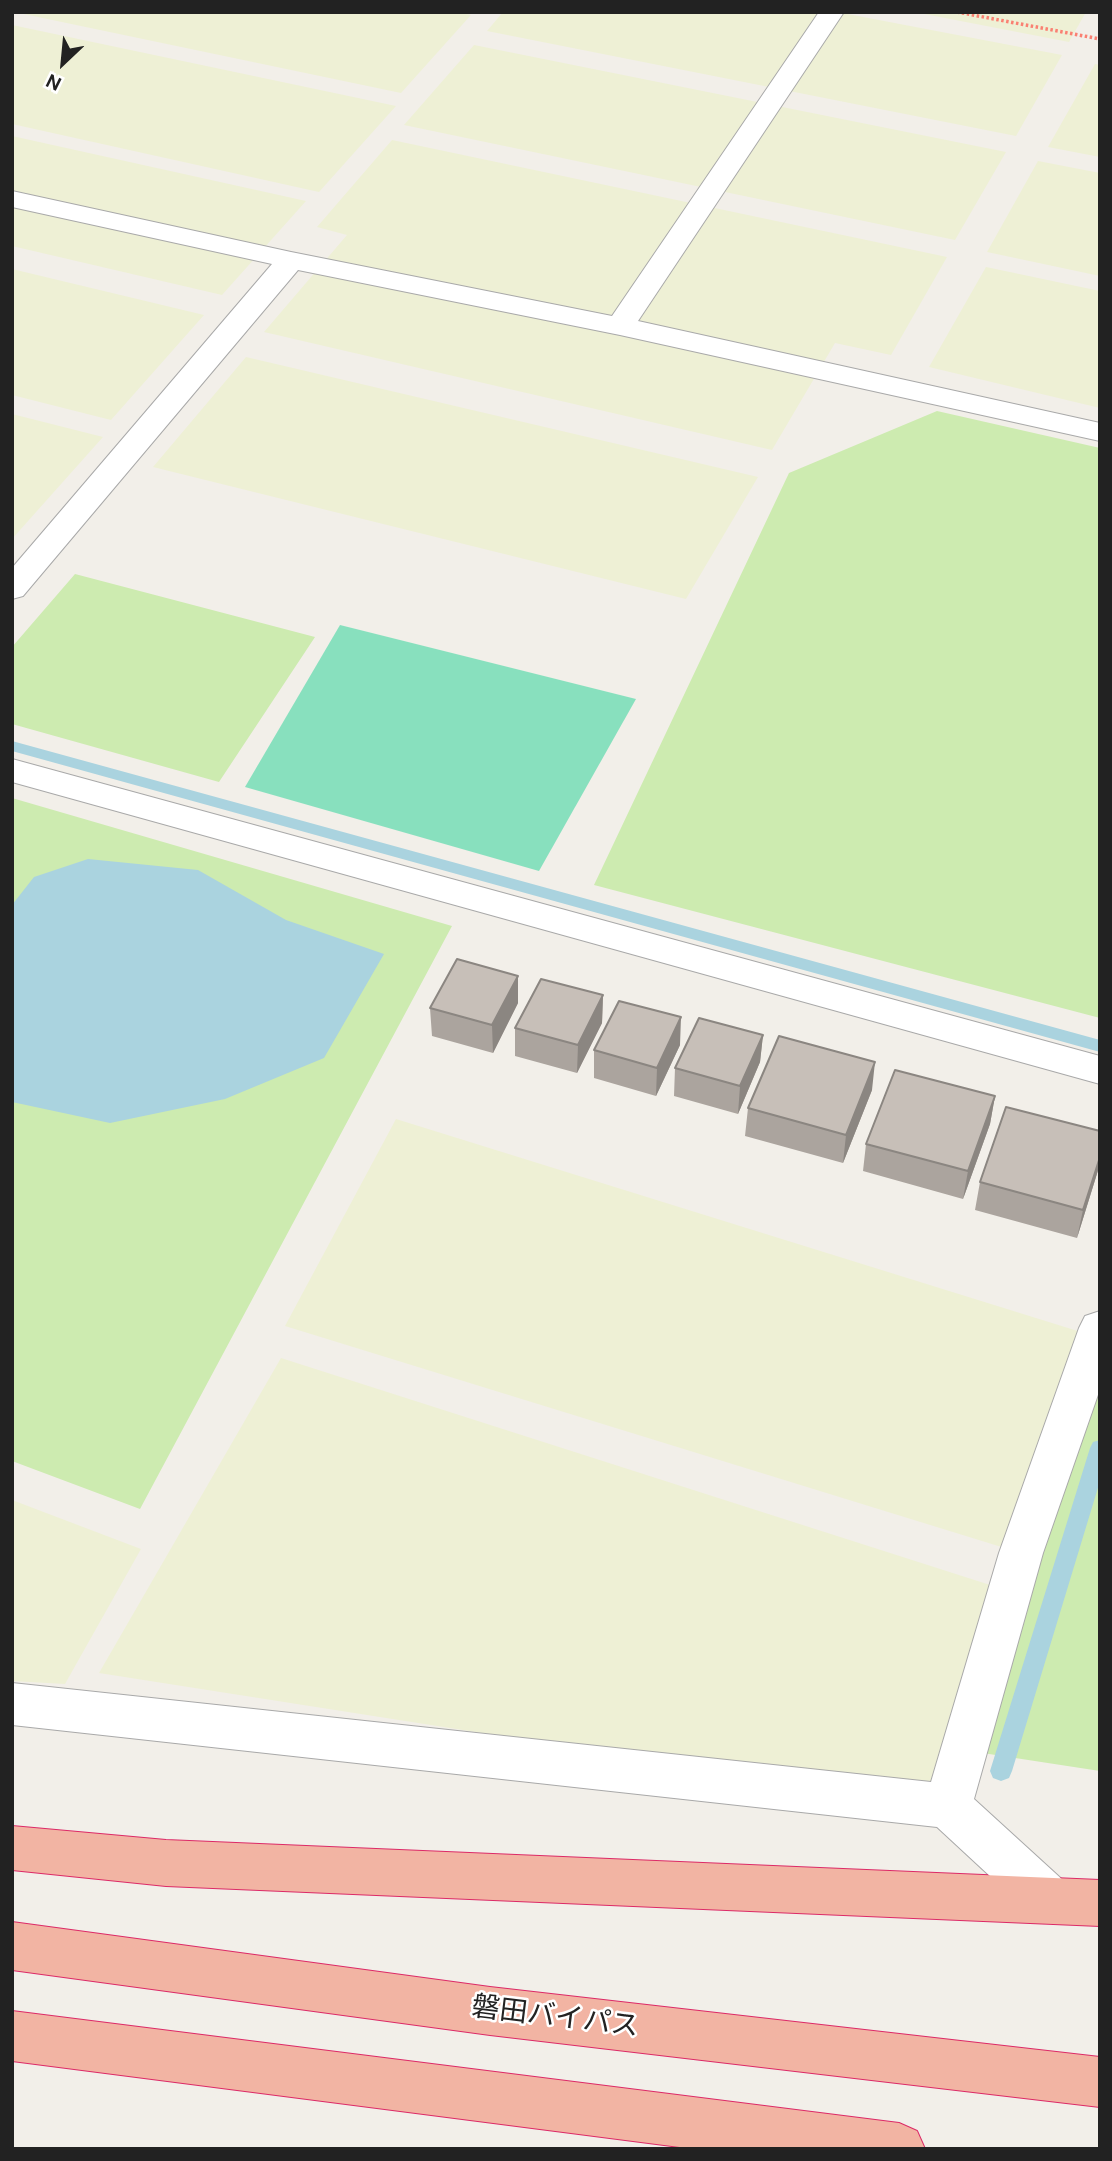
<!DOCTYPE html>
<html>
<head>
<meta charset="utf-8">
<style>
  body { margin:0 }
  #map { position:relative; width:1112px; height:2161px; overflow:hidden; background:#f2efe9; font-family:"DM Sans",sans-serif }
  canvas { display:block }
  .frame { position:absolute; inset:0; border:14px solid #222; pointer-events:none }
  .north { position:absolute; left:28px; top:28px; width:70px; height:70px; -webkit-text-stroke:5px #fff; paint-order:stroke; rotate:206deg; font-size:19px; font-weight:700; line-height:28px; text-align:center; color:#222 }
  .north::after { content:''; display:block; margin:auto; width:24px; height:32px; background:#222; clip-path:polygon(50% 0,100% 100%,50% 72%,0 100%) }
</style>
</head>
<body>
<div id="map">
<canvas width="1112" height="2161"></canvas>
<div class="frame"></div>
<div class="north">N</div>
</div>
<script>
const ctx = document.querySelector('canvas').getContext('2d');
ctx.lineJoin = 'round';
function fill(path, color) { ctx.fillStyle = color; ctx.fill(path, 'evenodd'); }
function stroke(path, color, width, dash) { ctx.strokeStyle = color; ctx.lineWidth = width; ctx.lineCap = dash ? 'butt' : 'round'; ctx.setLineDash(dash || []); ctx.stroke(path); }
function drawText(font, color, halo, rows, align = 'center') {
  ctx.font = font + ' "DM Sans","Noto Sans JP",sans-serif'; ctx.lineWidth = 5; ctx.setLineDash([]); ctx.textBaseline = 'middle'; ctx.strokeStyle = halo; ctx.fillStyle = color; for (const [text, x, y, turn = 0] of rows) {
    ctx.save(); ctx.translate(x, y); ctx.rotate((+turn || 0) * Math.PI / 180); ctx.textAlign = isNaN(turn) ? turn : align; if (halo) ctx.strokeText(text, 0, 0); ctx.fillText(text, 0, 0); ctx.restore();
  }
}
const farmland = new Path2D(`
  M14,12H459L471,15L401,93Z
  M503,12H837L1062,55L1016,136L487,31Z
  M914,12H1086L1069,42Z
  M12,25L396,106L319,192L12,124Z
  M474,45L1006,152L955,240L404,125Z
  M1095,64L1100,65V157L1048,147Z
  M12,136L306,201L222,295L12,246Z
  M392,140L947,257L891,355L835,343L772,450L264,332L347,235L317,227Z
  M1038,161L1100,173V276L987,252Z
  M986,267L1100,291V408L929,367Z
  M12,269L204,315L111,420L12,395Z
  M246,357L758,477L686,599L153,467Z
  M12,414L103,437L12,539Z
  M396,1119L1097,1337L1021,1553L285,1326Z
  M281,1358L1037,1600L948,1806L99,1673Z
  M12,1500L141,1549L65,1684L12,1681Z`);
const grass = new Path2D(`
  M937,411L1100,448V1018L594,885L789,473Z
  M75,574L315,637L219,782L12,724V647Z
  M12,798L452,926L140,1509L12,1461Z
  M1100,1328V1771L963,1750Z`);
const pitch = new Path2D(`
  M340,625L636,699L539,871L245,787Z`);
const water = new Path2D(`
  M88,859L198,870L286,920L384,954L324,1058L225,1099L110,1123L12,1102V905L34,877Z`);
const stream = new Path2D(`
  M12,741L1100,1040V1052L12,751Z
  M1100,1440V1481L1012,1771L1009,1778L1001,1781L993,1778L990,1771L1090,1448L1093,1442Z`);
const path = new Path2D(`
  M957,12L1100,39`);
const minor = new Path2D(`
  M819,12H844L638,321L1100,423V441L620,335L298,270L23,596L12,599V568L272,264L12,207V191L291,252L612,316Z
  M12,759L1100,1056V1084L12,782Z
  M1100,1311V1389L1043,1553L974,1799L1066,1883L1073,1899L1066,1915L1049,1922L1032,1915L937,1827L12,1725V1683L931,1782L999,1553L1079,1328L1085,1316Z`);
const trunk = new Path2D(`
  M12,1826L166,1840L1100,1880V1926L166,1886L12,1870Z
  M12,1922L490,1987L1100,2057V2107L490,2035L12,1970Z
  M12,2011L899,2123L917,2131L925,2149H695L12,2061Z`);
const wall = new Path2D(`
  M603,995L602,1023L577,1073L515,1056V1028Z
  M518,1003L493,1053L432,1036L430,1008Z
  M763,1035L760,1062L738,1114L674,1096L675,1068Z
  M680,1045L656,1096L594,1078V1050Z
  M872,1090L843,1163L745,1136L748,1108Z
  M995,1096L990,1124L963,1199L863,1171L866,1144Z
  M1100,1131V1164L1077,1238L975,1210L980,1182Z`);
const shadedWall = new Path2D(`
  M518,976V1003L493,1053L492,1025Z
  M603,995L602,1023L577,1073L578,1045Z
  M681,1017L680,1045L656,1096L657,1068Z
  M763,1035L760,1062L738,1114L740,1086Z
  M875,1062L872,1090L843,1163L846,1135Z
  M995,1096L990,1124L963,1199L968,1171Z
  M1100,1157V1164L1077,1238L1083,1210Z`);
const building = new Path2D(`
  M457,959L518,976L492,1025L430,1008Z
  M541,979L603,995L578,1045L515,1028Z
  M619,1001L681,1017L657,1068L594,1050Z
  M699,1018L763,1035L740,1086L675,1068Z
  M779,1036L875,1062L846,1135L748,1108Z
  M895,1070L995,1096L968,1171L866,1144Z
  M1006,1107L1100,1131V1157L1083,1210L980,1182Z`);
const nearStreetnames = [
  ["磐田バイパス",555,2018,7]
];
fill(farmland, '#eef0d5');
fill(grass, '#cdebb0');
fill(pitch, '#88e0be');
fill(water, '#aad3df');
fill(stream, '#aad3df');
stroke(minor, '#a9a9a9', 2);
stroke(trunk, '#dc2a67', 2);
stroke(path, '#fa8072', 3.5, [2.5, 2.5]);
fill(minor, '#fff');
fill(trunk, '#f2b4a3');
fill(wall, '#aba49e');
fill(shadedWall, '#8b8681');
fill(building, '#c7bfb8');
stroke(building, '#8b8681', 2);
drawText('28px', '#222', '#fff', nearStreetnames);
</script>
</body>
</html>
